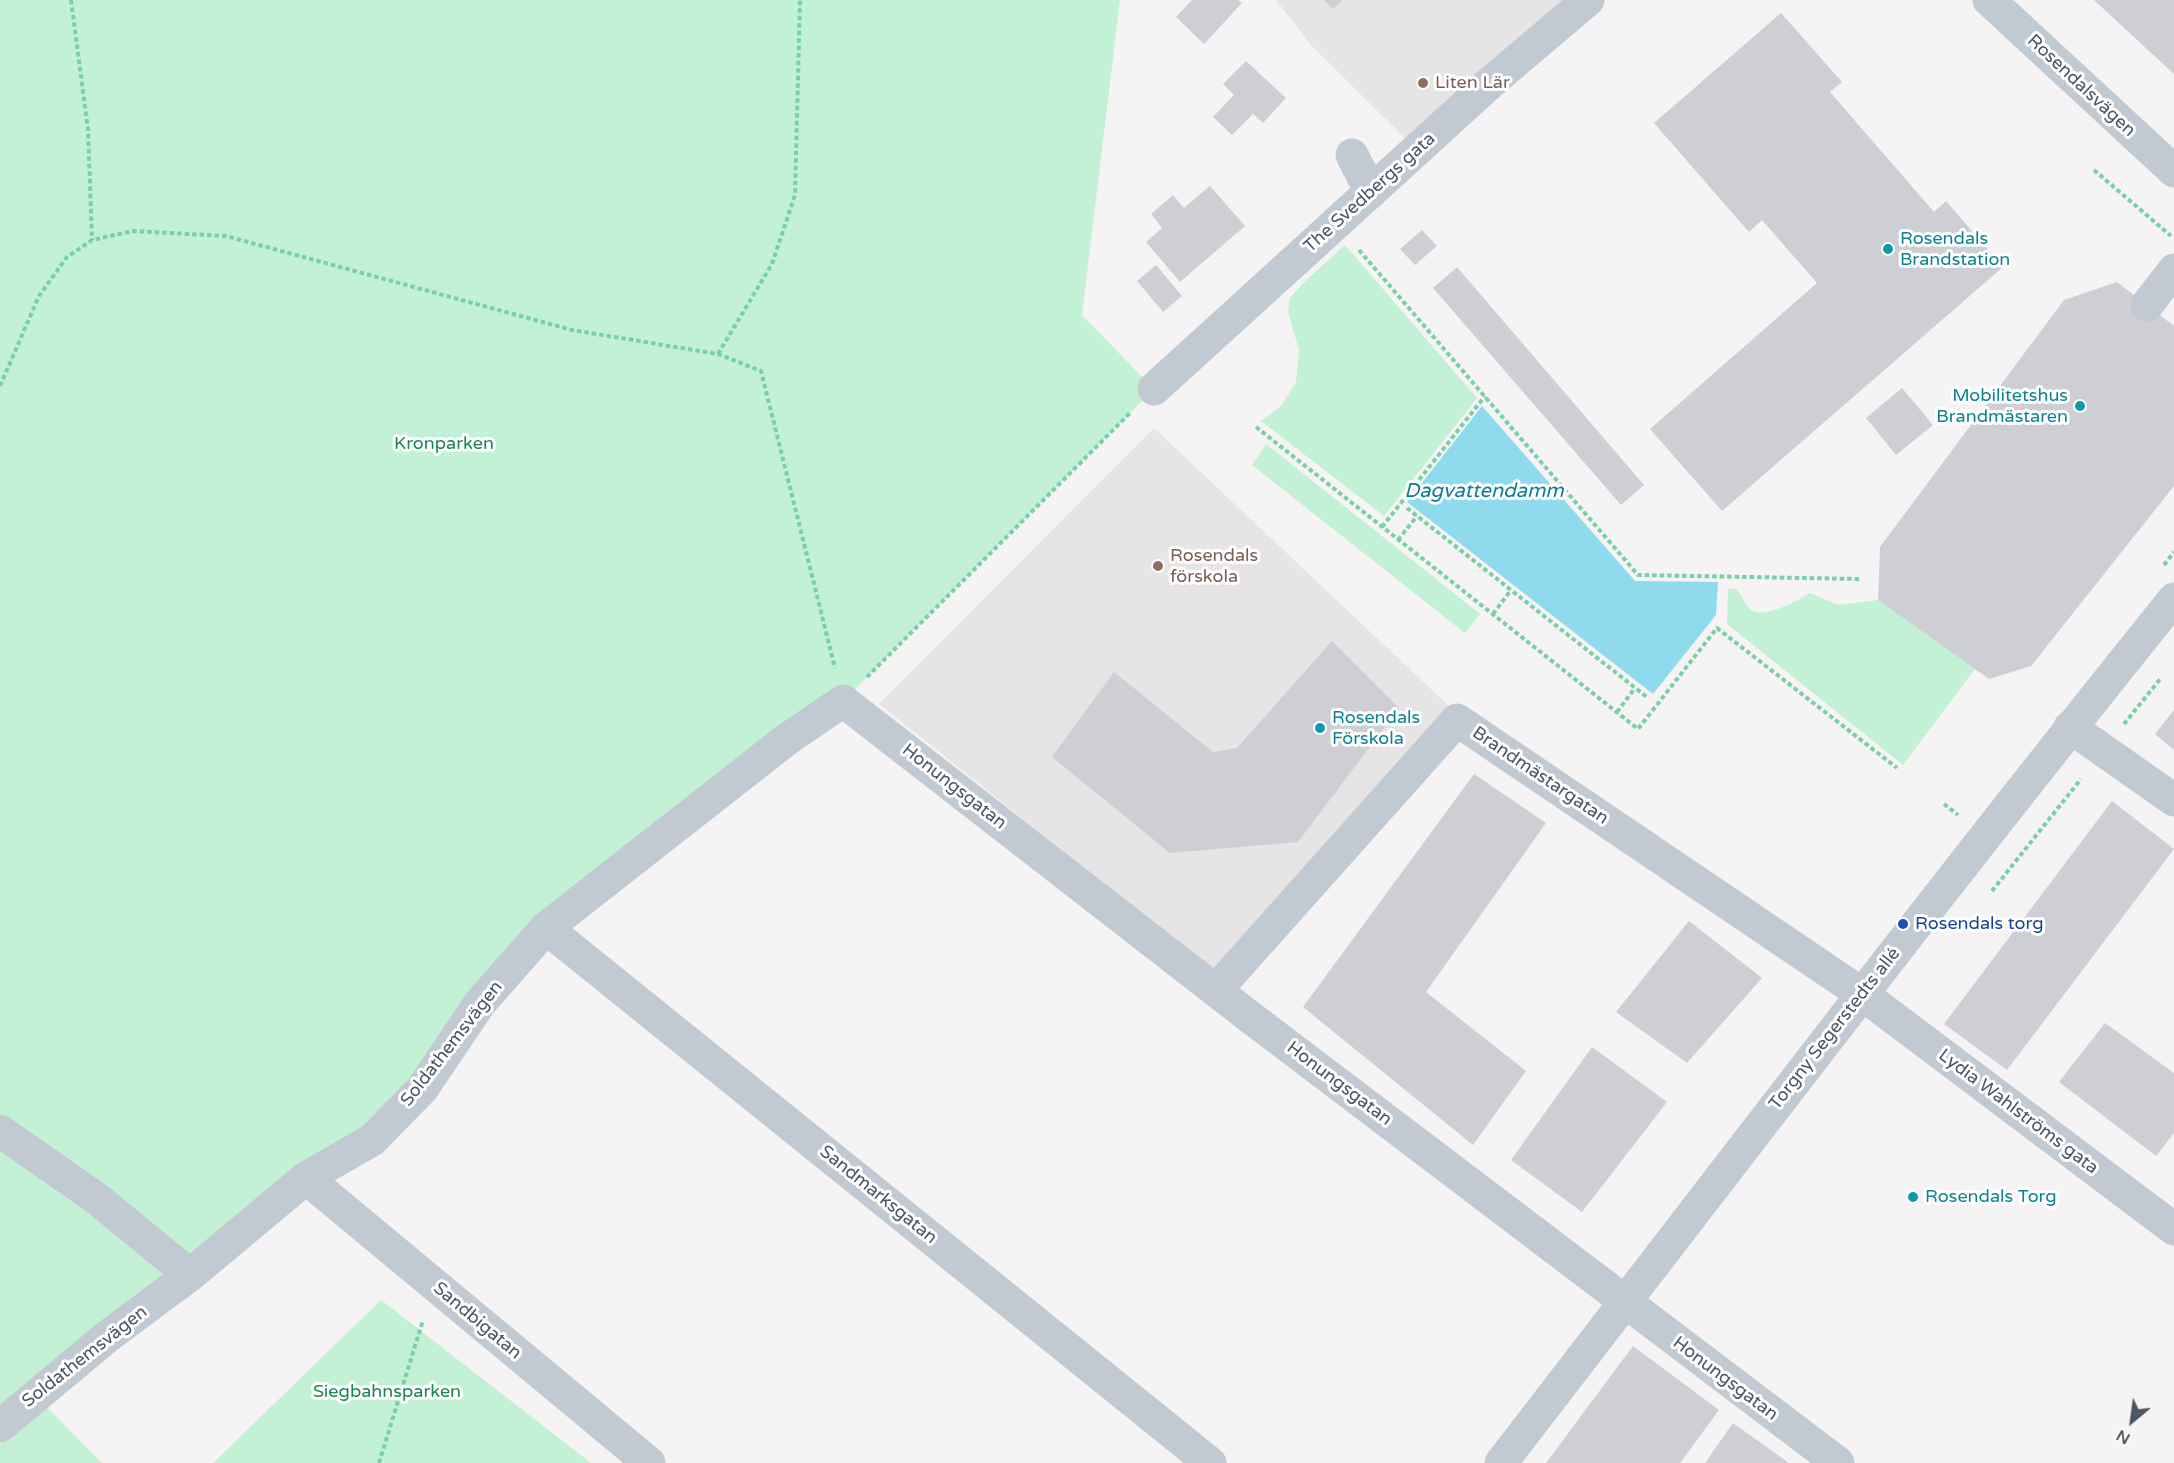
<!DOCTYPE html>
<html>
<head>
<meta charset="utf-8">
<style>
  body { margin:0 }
  #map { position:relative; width:2174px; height:1463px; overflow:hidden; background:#f5f3f3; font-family:"Varela Round",sans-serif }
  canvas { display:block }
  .north { position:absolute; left:2102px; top:1391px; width:60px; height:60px; -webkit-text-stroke:4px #fff; paint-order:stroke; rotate:209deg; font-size:16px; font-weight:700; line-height:24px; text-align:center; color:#4a5661 }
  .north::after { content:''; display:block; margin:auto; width:21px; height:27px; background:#4a5661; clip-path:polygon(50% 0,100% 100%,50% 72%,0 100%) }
</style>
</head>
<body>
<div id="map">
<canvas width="2174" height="1463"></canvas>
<div class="north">N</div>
</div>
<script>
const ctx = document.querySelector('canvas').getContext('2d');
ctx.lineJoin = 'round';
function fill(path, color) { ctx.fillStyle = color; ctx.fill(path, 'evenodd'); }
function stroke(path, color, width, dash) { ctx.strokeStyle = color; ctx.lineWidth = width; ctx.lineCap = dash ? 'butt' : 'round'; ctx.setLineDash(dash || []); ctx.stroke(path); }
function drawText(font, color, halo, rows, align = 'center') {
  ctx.font = font + ' "Varela Round",sans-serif'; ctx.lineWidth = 6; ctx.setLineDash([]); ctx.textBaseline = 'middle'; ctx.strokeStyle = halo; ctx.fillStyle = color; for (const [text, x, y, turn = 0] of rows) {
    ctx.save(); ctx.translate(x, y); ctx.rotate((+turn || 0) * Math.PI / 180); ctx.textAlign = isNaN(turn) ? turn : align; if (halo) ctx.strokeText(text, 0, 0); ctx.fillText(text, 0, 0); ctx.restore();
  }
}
const education = new Path2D(`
  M1276,0H1594L1417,150L1312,46Z
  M1154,428L1452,709L1217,974L879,704Z`);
const green = new Path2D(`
  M0,0H1120L1082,315L1154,389L843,701L546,928L422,1089L0,1426Z
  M1345,245L1477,398L1384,516L1261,421L1281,406L1296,382L1299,350L1288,312L1290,298L1302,284Z
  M1266,444L1480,614L1465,633L1252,465Z
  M1728,589H1736C1742,595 1746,608 1753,611C1766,618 1799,600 1810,593L1838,605L1878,600L1975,669L1903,765L1727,624Z
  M381,1300L591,1463H213Z
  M43,1403L102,1463H0V1444Z`);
const water = new Path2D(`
  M1482,406L1635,581L1718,582L1716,615L1653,694L1407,502Z`);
const building = new Path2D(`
  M1192,0H1238L1242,3L1204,44L1176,17Z
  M1324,0H1342L1333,9Z
  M2094,0H2174V74Z
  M1781,13L1842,82L1830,92L1934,212L1946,201L2003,267L1722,511L1650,429L1817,283L1762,220L1749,232L1654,123Z
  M1246,61L1286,98L1263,123L1253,114L1232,135L1213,117L1234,95L1223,84Z
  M1210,186L1245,226L1180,282L1146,242L1162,228L1151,214L1173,195L1184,208Z
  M1422,230L1437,246L1415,265L1400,249Z
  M1156,265L1182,296L1163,312L1137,281Z
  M1457,267L1644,485L1621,505L1433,288Z
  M2117,282L2174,326V486L2031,666L1989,679L1878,600L1880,547L2064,300Z
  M1902,388L1933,425L1896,455L1866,418Z
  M1332,641L1399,708L1298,842L1170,853L1052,757L1114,672L1213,752L1237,748Z
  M2174,710V750L2155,734Z
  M1474,774L1546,823L1426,992L1526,1071L1473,1145L1303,1007Z
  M2112,801L2174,849L2007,1070L1944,1024Z
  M1689,921L1762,978L1687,1063L1616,1012Z
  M2105,1023L2174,1073V1133L2156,1156L2059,1082Z
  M1592,1047L1667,1102L1582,1212L1511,1160Z
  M1633,1346L1719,1410L1680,1463H1546Z
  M1733,1423L1789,1463H1705Z`);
const path = new Path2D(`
  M71,0L88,129L92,240
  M2094,170L2171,236
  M1359,250L1638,575L1860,579
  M718,354L772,264L795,195L800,0
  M0,386L39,296L67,257L92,240L133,231L226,236L572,330L718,354L761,371L835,668
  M1256,427L1638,729L1717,628L1897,768
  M1407,508L1648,698
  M1382,527L1485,396
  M1398,540L1417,516
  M2164,565L2174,552
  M1493,614L1511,590
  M867,677L1131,412
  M1617,712L1635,688
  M2124,724L2161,678
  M1944,804L1958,815
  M1992,891L2081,779
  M379,1463L423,1320`);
const minor = new Path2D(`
  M1989,0L2174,171
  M1352,155L1371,192
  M2147,305L2174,270
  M1154,389L1490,83L1588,0
  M2070,727L2174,800
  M546,928L1210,1463
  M1216,990L1457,720L1862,994L2174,1229
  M0,1131L96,1198L190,1275
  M306,1178L649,1463
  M0,1426L108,1336L190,1275L306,1178L372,1140L422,1089L480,1003L546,928L786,740L843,701L1246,1014L1838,1463
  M1501,1463C1724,1174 1945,883 2174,599`);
const markers = [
  [1423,83,6,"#8d6e63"],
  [1888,249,6,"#0f9aa8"],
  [2080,406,6,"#0f9aa8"],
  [1158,566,6,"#8d6e63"],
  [1320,728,6,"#0f9aa8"],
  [1903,924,6,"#1a4fb4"],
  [1913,1197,6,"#0f9aa8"]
];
const educationNames = [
  ["Liten Lär",1435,83],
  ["Rosendals",1170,556],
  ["förskola",1170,577]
];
const streetNames = [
  ["Rosendalsvägen",2081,86,43],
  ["The Svedbergs gata",1370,193,-42],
  ["Brandmästargatan",1540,776,34],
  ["Honungsgatan",954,787,38],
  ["Torgny Segerstedts allé",1835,1029,-52],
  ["Soldathemsvägen",452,1044,-52],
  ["Honungsgatan",1339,1084,37],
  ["Lydia Wahlströms gata",2018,1112,37],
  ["Sandmarksgatan",878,1195,39],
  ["Sandbigatan",477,1321,40],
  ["Soldathemsvägen",85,1357,-38],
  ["Honungsgatan",1725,1379,37]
];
const cultureNames = [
  ["Rosendals",1900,239],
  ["Brandstation",1900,260],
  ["Mobilitetshus",2068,396,"right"],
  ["Brandmästaren",2068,417,"right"],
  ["Rosendals",1332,718],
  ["Förskola",1332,739],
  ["Rosendals Torg",1925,1197]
];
const parkNames = [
  ["Kronparken",444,444],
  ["Siegbahnsparken",387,1392]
];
const transitNames = [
  ["Rosendals torg",1915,924]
];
const waterNames = [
  ["Dagvattendamm",1484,492]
];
fill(education, '#e6e4e5');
fill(green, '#c3f1d5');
fill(water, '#90daee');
fill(building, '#cdcfd5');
stroke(path, '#7ad0a6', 4, [4.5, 3]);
stroke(minor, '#c1cad2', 33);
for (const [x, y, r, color] of markers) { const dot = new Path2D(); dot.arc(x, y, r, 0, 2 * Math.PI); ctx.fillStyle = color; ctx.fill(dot); stroke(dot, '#fff', 2); }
drawText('18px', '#785e54', '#fff', educationNames, 'left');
drawText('18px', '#4a5661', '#fff', streetNames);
drawText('18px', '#0d838f', '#fff', cultureNames, 'left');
drawText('18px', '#17864f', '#fff', parkNames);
drawText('18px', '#164399', '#fff', transitNames, 'left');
drawText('italic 20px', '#0c7c9b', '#fff', waterNames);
</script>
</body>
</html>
